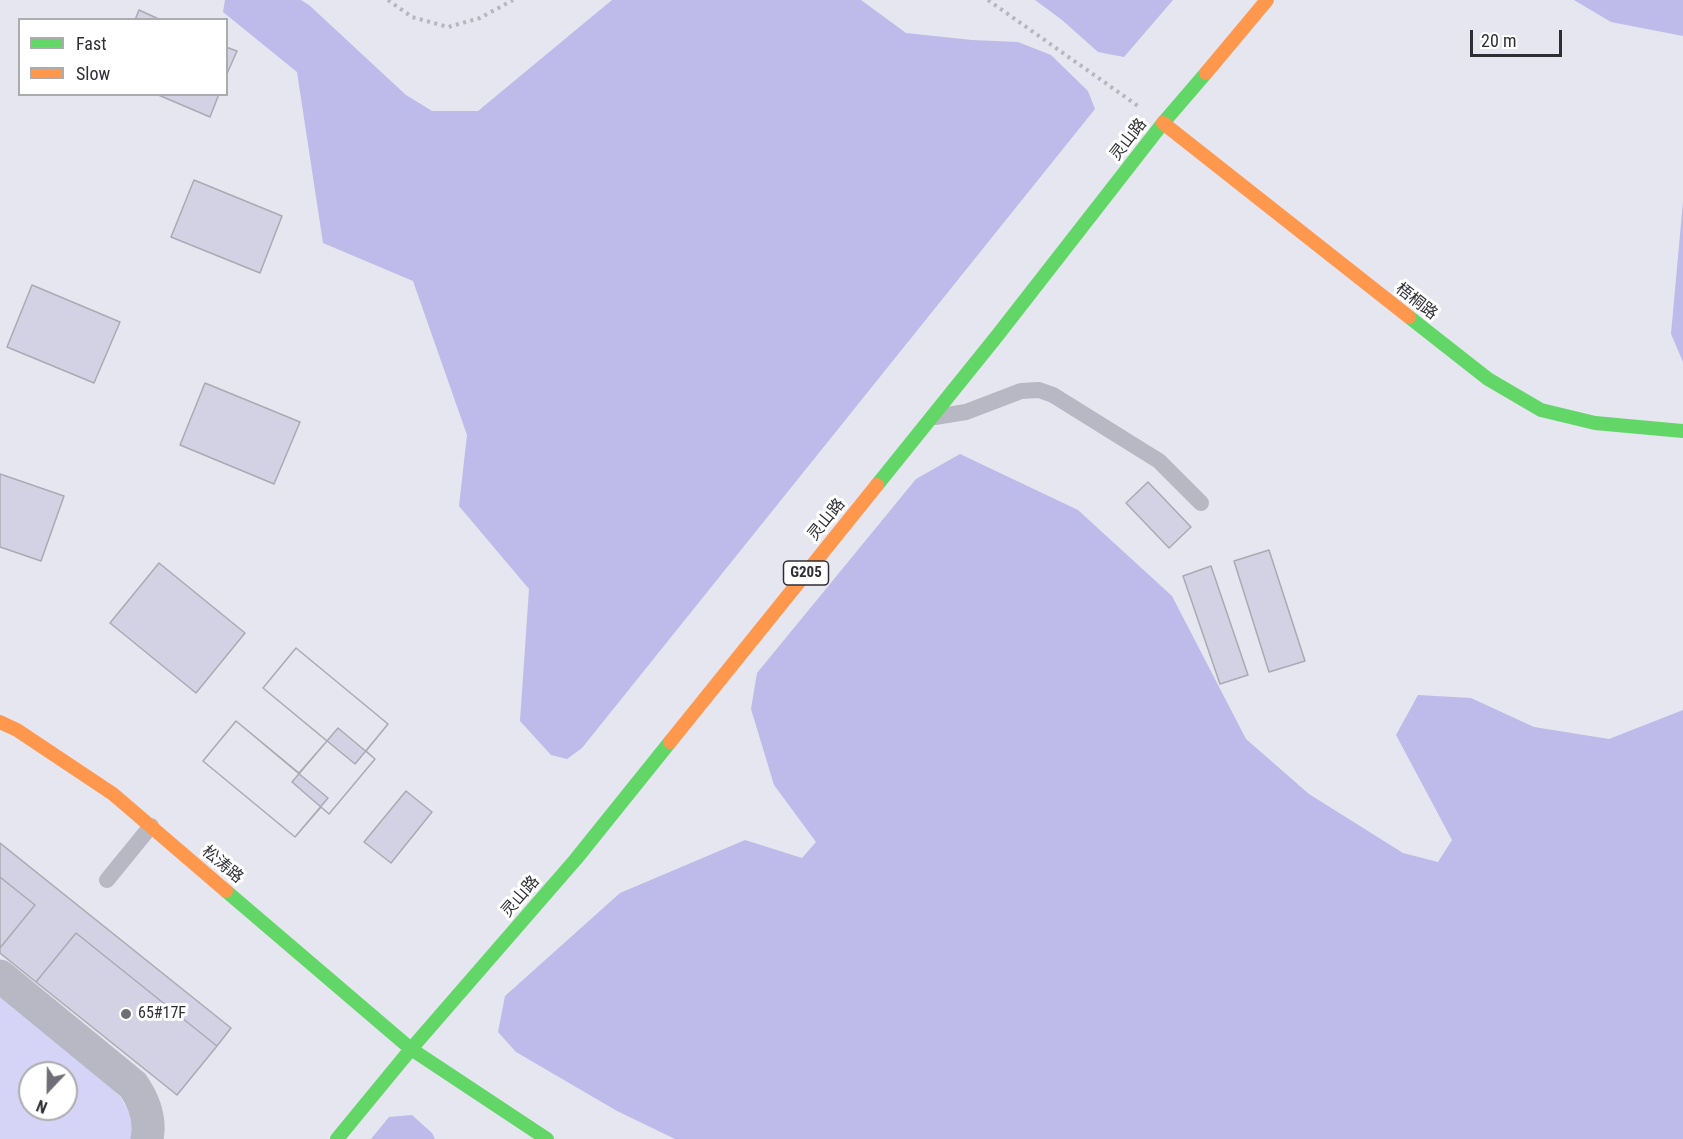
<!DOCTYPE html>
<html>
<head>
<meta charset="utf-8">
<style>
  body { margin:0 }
  #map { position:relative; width:1683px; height:1139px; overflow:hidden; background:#e6e6f0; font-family:"Roboto Condensed",sans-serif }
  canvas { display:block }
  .legend { position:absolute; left:18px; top:18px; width:210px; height:78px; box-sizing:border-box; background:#fff; border:2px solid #acabae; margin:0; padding:8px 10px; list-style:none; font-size:18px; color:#2f2e35 }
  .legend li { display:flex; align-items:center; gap:12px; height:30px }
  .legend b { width:30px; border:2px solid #acabae }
  .north { position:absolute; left:18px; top:1061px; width:60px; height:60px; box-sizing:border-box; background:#fff; border:2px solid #acabae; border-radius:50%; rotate:202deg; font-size:16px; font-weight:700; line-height:24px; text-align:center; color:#2f2e35 }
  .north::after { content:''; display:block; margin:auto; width:21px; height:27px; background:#6f6e76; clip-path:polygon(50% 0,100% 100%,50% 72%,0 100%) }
  .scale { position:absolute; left:1470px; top:30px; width:92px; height:27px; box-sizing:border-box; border:3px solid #2f2e35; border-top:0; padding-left:8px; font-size:18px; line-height:21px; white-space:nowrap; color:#2f2e35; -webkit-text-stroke:4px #fff; paint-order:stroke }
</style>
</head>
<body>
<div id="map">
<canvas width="1683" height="1139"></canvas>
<ul class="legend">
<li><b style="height:8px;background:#63d668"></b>Fast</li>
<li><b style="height:8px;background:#ff974d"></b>Slow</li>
</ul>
<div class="north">N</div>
<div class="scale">20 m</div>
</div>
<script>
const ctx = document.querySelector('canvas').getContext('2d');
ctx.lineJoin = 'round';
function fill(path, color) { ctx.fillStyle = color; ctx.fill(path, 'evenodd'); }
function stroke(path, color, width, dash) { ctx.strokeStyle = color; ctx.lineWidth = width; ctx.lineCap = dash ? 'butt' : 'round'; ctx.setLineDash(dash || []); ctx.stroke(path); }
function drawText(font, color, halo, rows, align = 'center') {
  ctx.font = font + ' "Roboto Condensed","Noto Sans SC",sans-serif'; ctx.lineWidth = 6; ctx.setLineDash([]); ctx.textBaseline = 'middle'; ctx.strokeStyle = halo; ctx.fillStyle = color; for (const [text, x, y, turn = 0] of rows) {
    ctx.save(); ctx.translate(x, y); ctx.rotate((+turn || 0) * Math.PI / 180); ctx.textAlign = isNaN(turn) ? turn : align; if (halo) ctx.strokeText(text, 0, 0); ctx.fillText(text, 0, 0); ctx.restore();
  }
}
const green = new Path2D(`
  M0,996L118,1093L134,1121L135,1139H0ZM30,1073H66V1109H30Z`);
const forest = new Path2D(`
  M225,0H301L309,5L406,95L432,111H478L612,0H861L906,33L972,40L1018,42L1051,55L1088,91L1095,109L582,748L567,759L551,755L520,721L529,589L459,506L467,435L413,281L323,243L297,72L223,12Z
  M1035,0H1173L1124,57L1098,52L1062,20Z
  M1574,0H1683V36L1611,22Z
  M1683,201V362L1671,334Z
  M960,454L1078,510L1172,596L1246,739L1309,794L1403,853L1438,862L1452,840L1396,735L1418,695L1471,698L1534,727L1609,739L1683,710V1139H675L617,1111L516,1052L498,1032L505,996L620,893L745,840L802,858L816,842L774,785L751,709L757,673L916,479Z
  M412,1115L432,1133L435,1139H371L389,1117Z`);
const building = new Path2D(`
  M139,10L161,20H135Z
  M226,47L237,51L226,76Z
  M156,94H219L210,117Z
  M194,180L282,216L260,273L171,237Z
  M32,285L120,322L94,383L7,347Z
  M205,383L300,422L274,484L180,445Z
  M0,474L64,496L41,561L0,547Z
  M1148,482L1191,527L1169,548L1126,503Z
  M1269,550L1305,661L1269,672L1234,561Z
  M159,563L245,633L196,693L110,623Z
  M1211,566L1248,675L1220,684L1183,576Z
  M296,648L388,724L355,764L263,688Z
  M296,648L388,724L366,751L375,759L329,814L321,807L295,837L203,761L236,721L299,773L327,741L263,688Z
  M236,721L328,798L295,837L203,761Z
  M338,728L375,759L329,814L292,782Z
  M406,791L432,812L391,863L364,842Z
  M0,843L231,1028L217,1046L76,933L36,982L0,953V948L35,905L0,877Z
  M0,877L35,905L0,948Z
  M76,933L217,1046L177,1095L36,982Z`);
const path = new Path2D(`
  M388,0L412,17L448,27L480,18L513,0
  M988,0L1138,106`);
const lane = new Path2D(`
  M935,417L966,412L1021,391L1039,390L1053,395L1159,461L1201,503
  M107,880L151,826`);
const street = new Path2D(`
  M0,976L133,1085C144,1101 151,1119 147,1139`);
const fast = new Path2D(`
  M1409,317L1488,379L1541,410L1595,423L1683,431
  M877,485L997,336L1163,123L1206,73
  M226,891L411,1049L547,1139
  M337,1139L411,1049L576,859L670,742`);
const slow = new Path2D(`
  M1206,73L1267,0
  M1163,123L1409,317
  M0,722L17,730L113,794L226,891
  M670,742L877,485`);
const markers = [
  [126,1014,6,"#6f6e76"]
];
const shields = [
  [806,573,45]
];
const shieldNames = [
  ["G205",806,573]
];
const streetNames = [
  ["灵山路",1129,140,-52],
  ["梧桐路",1416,302,38],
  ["灵山路",827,520,-51],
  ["松涛路",222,865,40],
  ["灵山路",521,897,-49]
];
const poiNames = [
  ["65#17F",138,1014]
];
fill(green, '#d6d4f6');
fill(forest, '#bebae9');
fill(building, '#d3d2e4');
stroke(building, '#abaab2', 1.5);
stroke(path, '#b6b6bf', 4, [3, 4.5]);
stroke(lane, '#b8b8c4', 16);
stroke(street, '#b8b8c4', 33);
stroke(fast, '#63d668', 14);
stroke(slow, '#ff974d', 14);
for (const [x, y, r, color] of markers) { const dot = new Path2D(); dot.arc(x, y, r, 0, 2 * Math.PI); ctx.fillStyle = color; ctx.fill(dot); stroke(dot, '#fff', 2); }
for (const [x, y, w] of shields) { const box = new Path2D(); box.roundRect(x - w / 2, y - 12, w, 24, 4.5); ctx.fillStyle = '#fff'; ctx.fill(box); stroke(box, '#2f2e35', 1.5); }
drawText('bold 15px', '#2f2e35', null, shieldNames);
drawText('16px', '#2f2e35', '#fff', streetNames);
drawText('16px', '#2f2e35', '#fff', poiNames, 'left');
</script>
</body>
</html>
